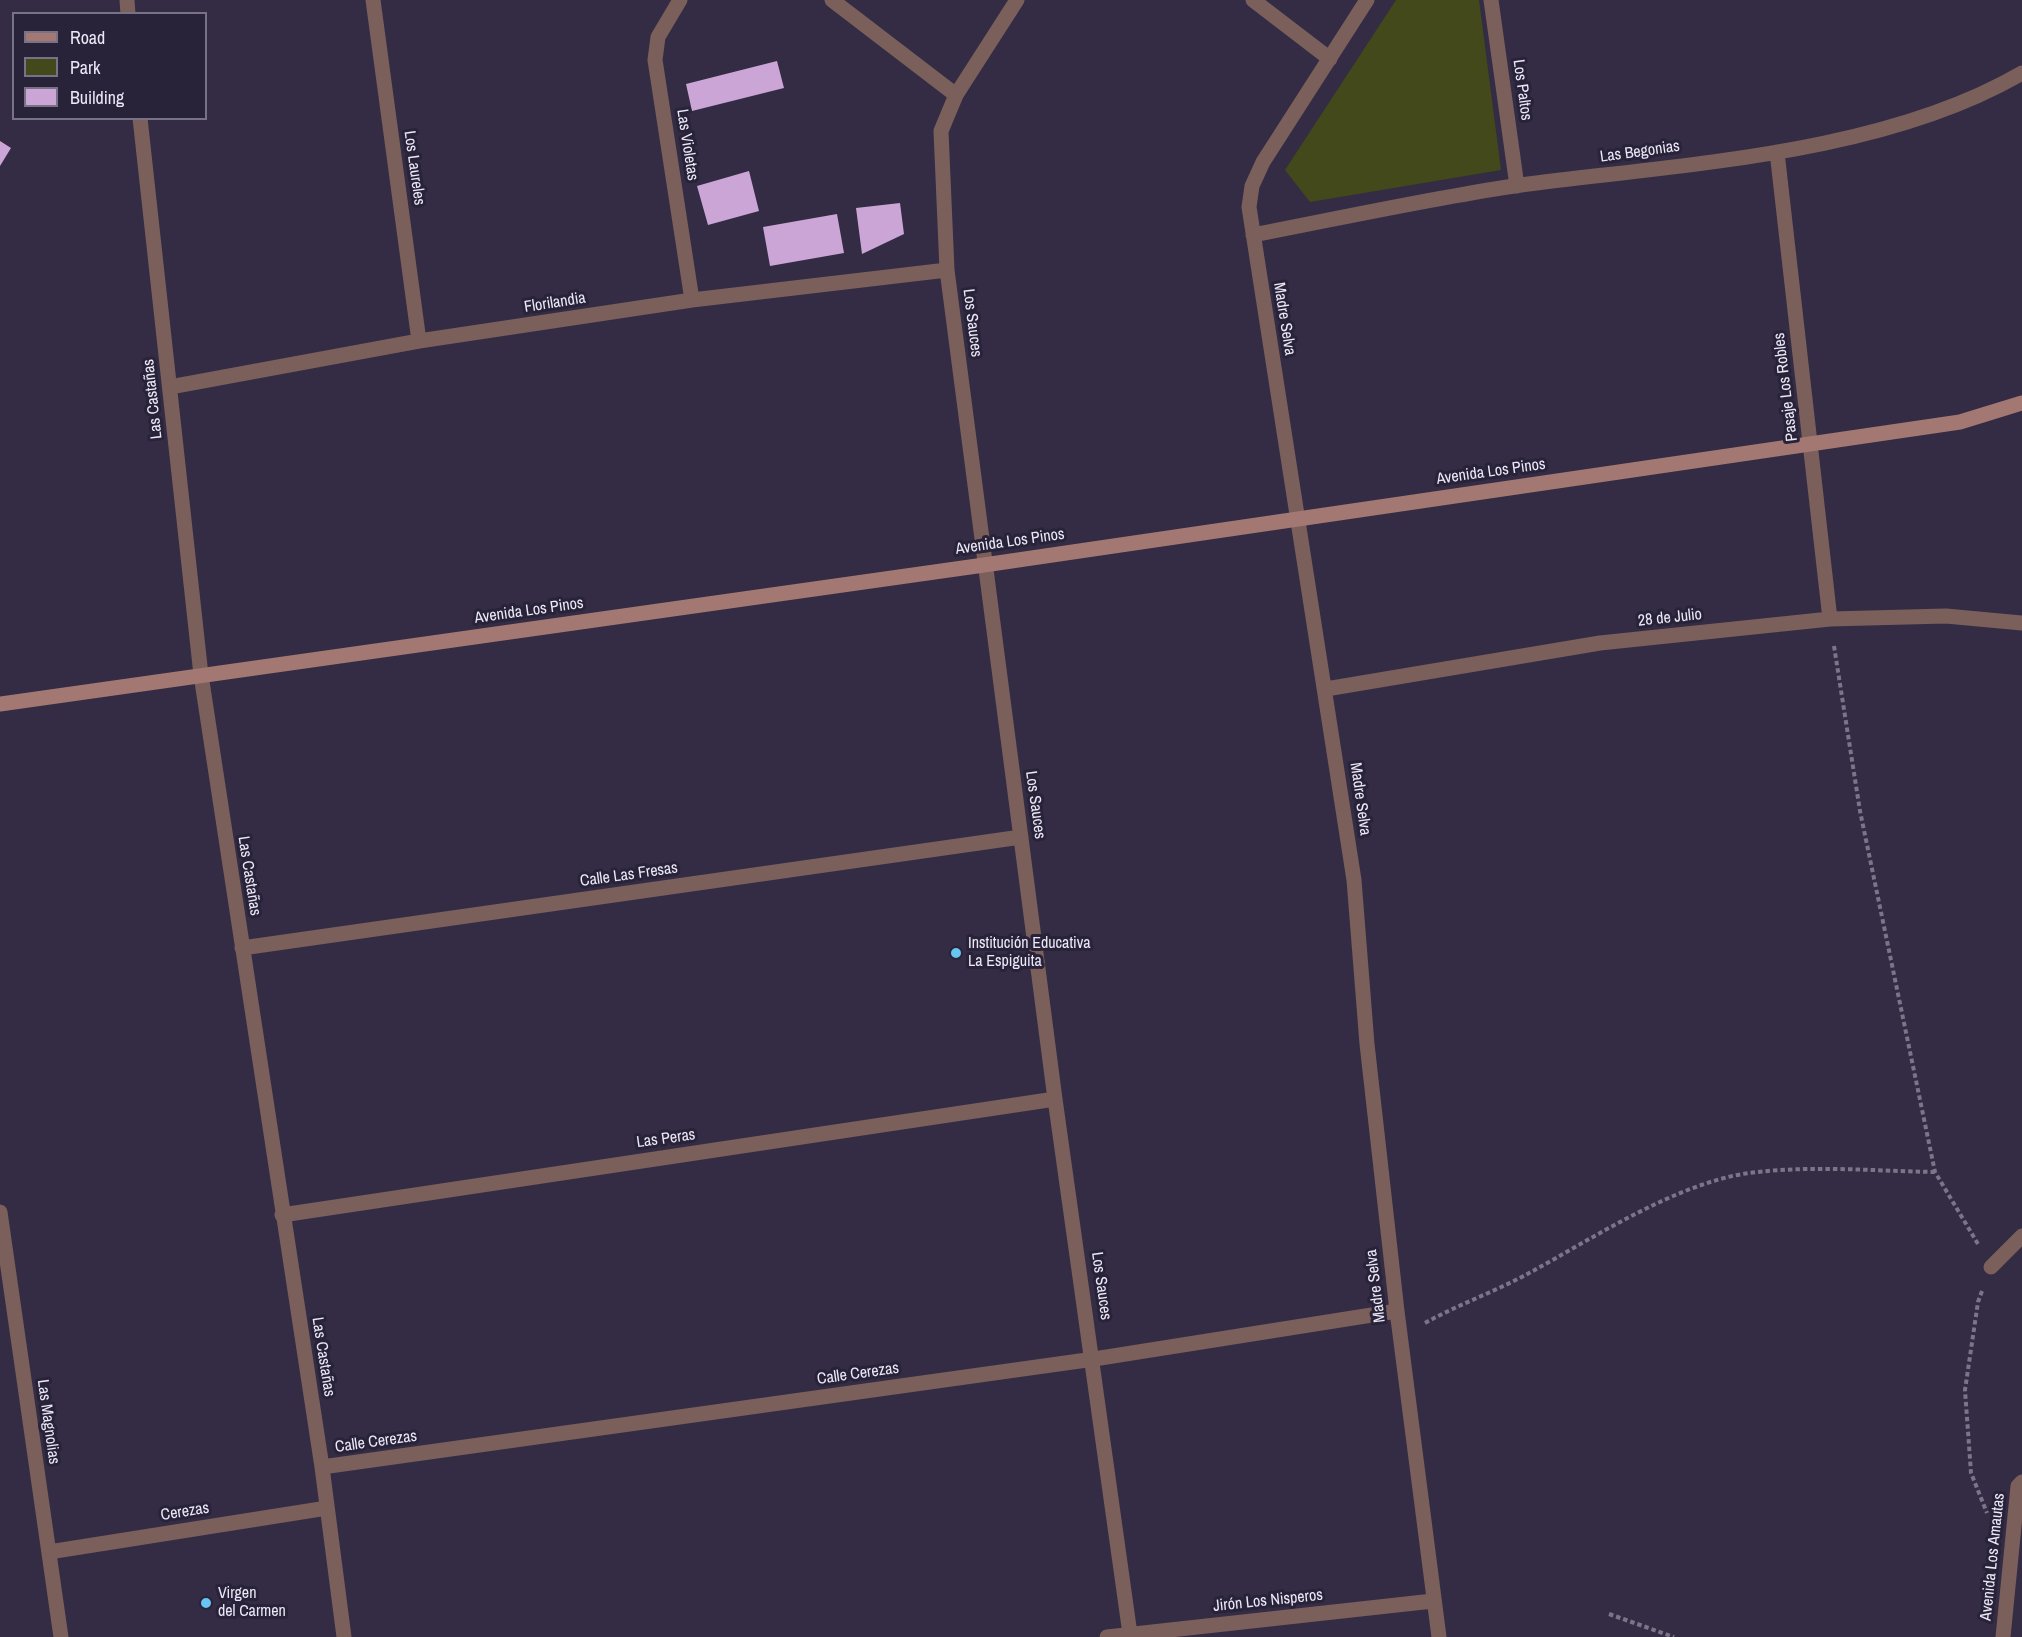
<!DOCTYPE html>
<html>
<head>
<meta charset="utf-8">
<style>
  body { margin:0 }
  #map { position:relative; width:2022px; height:1637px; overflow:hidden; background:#332c44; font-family:"Archivo Narrow",sans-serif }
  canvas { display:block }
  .legend { position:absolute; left:12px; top:12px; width:195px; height:108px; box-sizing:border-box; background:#292339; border:2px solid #777285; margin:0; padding:8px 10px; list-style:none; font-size:18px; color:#ebe8f7 }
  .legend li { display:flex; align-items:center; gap:12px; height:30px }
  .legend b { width:30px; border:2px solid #777285 }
</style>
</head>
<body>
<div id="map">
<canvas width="2022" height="1637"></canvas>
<ul class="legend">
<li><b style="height:8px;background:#a37872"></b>Road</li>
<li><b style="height:16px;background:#43491a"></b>Park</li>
<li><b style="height:16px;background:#cca5d7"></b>Building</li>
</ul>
</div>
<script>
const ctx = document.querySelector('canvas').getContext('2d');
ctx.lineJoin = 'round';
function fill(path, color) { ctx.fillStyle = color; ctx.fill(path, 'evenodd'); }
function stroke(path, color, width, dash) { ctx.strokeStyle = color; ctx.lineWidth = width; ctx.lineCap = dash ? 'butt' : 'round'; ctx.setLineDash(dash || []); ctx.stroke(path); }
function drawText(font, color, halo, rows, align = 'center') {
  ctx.font = font + ' "Archivo Narrow",sans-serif'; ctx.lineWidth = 6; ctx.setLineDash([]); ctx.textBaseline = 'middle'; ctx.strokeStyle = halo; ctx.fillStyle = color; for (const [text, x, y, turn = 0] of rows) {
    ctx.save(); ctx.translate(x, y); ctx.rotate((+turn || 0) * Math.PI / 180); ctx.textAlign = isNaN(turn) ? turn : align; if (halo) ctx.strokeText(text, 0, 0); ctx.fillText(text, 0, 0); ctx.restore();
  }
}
const green = new Path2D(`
  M1396,0H1479L1501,170L1310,202L1285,170Z`);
const building = new Path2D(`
  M777,61L784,88L692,111L686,84Z
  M0,141L11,148L0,166Z
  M749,171L759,211L708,225L697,186Z
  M900,203L904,234L862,254L856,208Z
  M837,214L844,253L770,266L763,227Z`);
const path = new Path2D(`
  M1834,646L1860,811L1935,1172L1978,1244
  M1982,1291L1978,1302L1965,1390L1971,1473L1987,1513
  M1425,1323C1459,1304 1497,1291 1531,1272C1595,1237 1677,1183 1749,1173C1810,1165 1874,1171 1935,1172
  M1609,1614L1674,1637`);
const street = new Path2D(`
  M127,0L128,14
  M373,0L419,341
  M680,0L658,37L655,60L692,300
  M832,0L956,95
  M1017,0L956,95L941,131L947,270L1055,1099L1130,1634
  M1253,0L1330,59
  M1367,0L1263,162L1252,186L1249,207L1354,880L1367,1044L1397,1311L1439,1637
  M1491,0L1517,186
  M140,118L201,675L322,1467L344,1637
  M1777,152L1830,619
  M1253,235C1342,218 1431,198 1521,185C1681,164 1881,155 2022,73
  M170,387L419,341L692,300L947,270
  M1326,689L1600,643L1830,619L1946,616L2022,623
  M242,948L1021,837
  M0,1212L61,1637
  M282,1215L1055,1099
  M1991,1267L2022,1236
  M322,1467L1094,1359L1397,1311
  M49,1552L327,1508
  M1107,1637L1433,1601
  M2003,1637L2018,1486L2022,1482`);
const secondary = new Path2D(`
  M0,704L984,565L1960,422L2022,403`);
const markers = [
  [956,953,6,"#68c4f0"],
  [206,1603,6,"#68c4f0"]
];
const streetNames = [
  ["Los Paltos",1522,90,82],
  ["Las Violetas",687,145,81],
  ["Las Begonias",1640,152,-8],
  ["Los Laureles",414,168,82],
  ["Florilandia",555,303,-9],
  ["Madre Selva",1284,319,81],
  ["Los Sauces",972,323,83],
  ["Pasaje Los Robles",1786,387,-97],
  ["Las Castañas",153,399,-96],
  ["Avenida Los Pinos",1491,472,-8],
  ["Avenida Los Pinos",1010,542,-8],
  ["Avenida Los Pinos",529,611,-8],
  ["28 de Julio",1670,618,-6],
  ["Madre Selva",1360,799,82],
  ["Los Sauces",1035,805,82],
  ["Calle Las Fresas",629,875,-8],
  ["Las Castañas",249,876,81],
  ["Las Peras",666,1139,-8],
  ["Los Sauces",1101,1286,82],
  ["Madre Selva",1376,1286,-97],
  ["Las Castañas",323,1357,81],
  ["Calle Cerezas",858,1374,-8],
  ["Las Magnolias",48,1422,82],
  ["Calle Cerezas",376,1442,-8],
  ["Cerezas",185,1512,-9],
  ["Avenida Los Amautas",1993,1557,-84],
  ["Jirón Los Nisperos",1268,1601,-6]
];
const poiNames = [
  ["Institución Educativa",968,944],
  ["La Espiguita",968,962],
  ["Virgen",218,1594],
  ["del Carmen",218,1612]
];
fill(green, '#43491a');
fill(building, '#cca5d7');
stroke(path, '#7a7589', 4, [4.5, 3]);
stroke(street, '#7a5f5b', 15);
stroke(secondary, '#a37872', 15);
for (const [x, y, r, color] of markers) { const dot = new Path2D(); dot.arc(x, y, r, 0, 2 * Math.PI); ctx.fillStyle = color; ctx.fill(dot); stroke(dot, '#292339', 2); }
drawText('16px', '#ebe8f7', '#292339', streetNames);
drawText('16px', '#ebe8f7', '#292339', poiNames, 'left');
</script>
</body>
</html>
